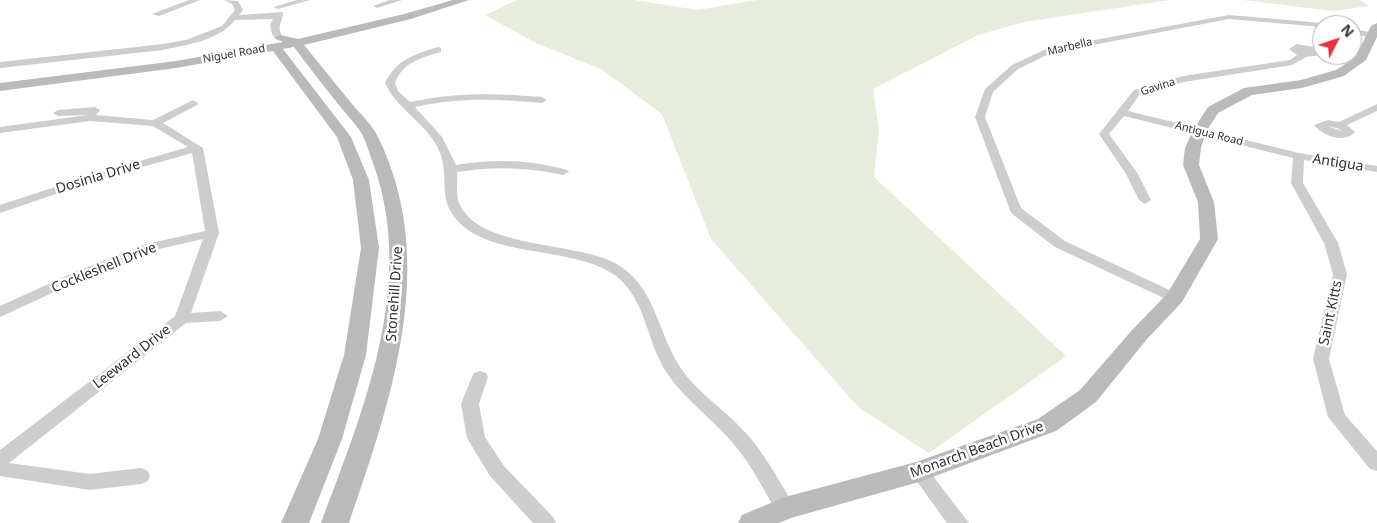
<!DOCTYPE html>
<html>
<head>
<meta charset="utf-8">
<style>
  body { margin:0 }
  #map { position:relative; width:1377px; height:523px; overflow:hidden; background:#fff; font-family:"Noto Sans",sans-serif }
  canvas { display:block }
  .north { position:absolute; left:1312px; top:15px; width:50px; height:50px; box-sizing:border-box; background:#fff; border:1px solid #acacac; border-radius:50%; rotate:49deg; font-size:14px; font-weight:700; line-height:20px; text-align:center; color:#303030 }
  .north::after { content:''; display:block; margin:auto; width:18px; height:22px; background:#ec2d3c; clip-path:polygon(50% 0,100% 100%,50% 72%,0 100%) }
</style>
</head>
<body>
<div id="map">
<canvas width="1377" height="523"></canvas>
<div class="north">N</div>
</div>
<script>
const ctx = document.querySelector('canvas').getContext('2d');
ctx.lineJoin = 'round';
function fill(path, color) { ctx.fillStyle = color; ctx.fill(path, 'evenodd'); }
function drawText(font, color, halo, rows, align = 'center') {
  ctx.font = font + ' "Noto Sans",sans-serif'; ctx.lineWidth = 5; ctx.setLineDash([]); ctx.textBaseline = 'middle'; ctx.strokeStyle = halo; ctx.fillStyle = color; for (const [text, x, y, turn = 0] of rows) {
    ctx.save(); ctx.translate(x, y); ctx.rotate((+turn || 0) * Math.PI / 180); ctx.textAlign = isNaN(turn) ? turn : align; if (halo) ctx.strokeText(text, 0, 0); ctx.fillText(text, 0, 0); ctx.restore();
  }
}
const green = new Path2D(`
  M517,0H634L697,10L757,0H1170L1024,22L978,35L873,89L879,130L874,177L1066,356L929,453L858,407L711,239L662,114L601,69L536,43L485,15Z
  M1243,0H1360L1369,6L1333,11Z`);
const street = new Path2D(`
  M189,0H200L159,16L152,14Z
  M224,0L238,1L243,10L239,15L283,12C283,23 275,27 284,38L277,40L272,34L270,25L273,19L235,20C220,40 187,45 163,50L0,68V62L163,44L186,40L222,26L235,10L232,4Z
  M297,0H310L278,9L274,7Z
  M390,0H402L377,8L373,6Z
  M1229,15L1322,23L1326,25H1322V27L1229,19L1051,53L1018,69L993,92L985,117L1021,208L1065,241L1180,295L1182,298L1180,301H1170L1055,247L1011,213L975,117L985,89L1012,65L1046,49Z
  M1352,29L1375,33L1376,35L1372,38L1352,33Z
  M1297,44L1314,47L1322,51V55L1306,57L1292,65L1184,82L1140,94L1128,111L1299,153L1377,166V172L1304,160L1303,183L1338,243L1347,274L1329,359L1345,415L1377,451V471L1370,469L1328,417L1313,359L1333,274L1324,243L1291,183L1293,158L1124,116L1109,134L1138,174L1151,200L1145,204L1139,200L1126,174L1099,134L1134,90L1183,76L1290,60L1297,55L1289,49Z
  M438,47L441,48V52C421,58 403,62 395,83L398,91L410,102C455,92 497,93 542,97L547,100L542,103C499,99 458,97 415,107L442,137L456,165C494,159 529,159 567,170L569,172L563,175C527,167 494,166 457,172C458,183 455,195 460,205C480,248 573,242 613,262C654,283 656,326 677,362C693,390 722,407 743,430C763,451 777,477 792,502L795,508L792,514L785,516L778,514C763,489 751,463 731,441C707,413 675,393 659,359C646,331 642,296 616,276C571,243 480,261 451,212C439,192 450,170 437,146C423,121 396,108 385,83C396,60 415,54 438,47Z
  M193,100L198,103L197,105L163,123L203,148L219,233L191,313L220,311L228,316L220,321L186,323L9,463L90,474L141,468L148,471L150,476L148,481L141,484L90,490L0,476V450L175,316L203,239L155,250L87,277L0,317V306L77,271L146,244L205,231L192,153L100,179L0,213V205L92,175L188,147L153,126L90,121L0,133V127L88,115L58,116L53,113L58,110L95,107L100,110L96,115L153,120Z
  M1377,104V111L1347,125L1355,132C1344,144 1323,136 1314,125L1328,120L1339,122ZM1327,126L1337,128L1342,131Z
  M480,371L486,373L488,377L479,404L485,437L504,466L553,517L556,523H533L490,476L467,438L461,404L472,377L474,373Z
  M919,464L926,467L969,523H947L910,472L912,467Z`);
const secondary = new Path2D(`
  M453,0H469L411,19L304,45C320,65 336,84 352,104C361,115 372,124 378,137C440,263 391,400 349,523H321C363,411 416,285 374,166C370,156 367,144 362,134C355,123 346,114 338,104C323,85 308,66 294,47L283,49L351,137L369,180L379,248L366,355L342,439L309,523H281L318,439L344,355L361,248L353,180L337,137L273,51L176,68L0,91V83L176,61L283,42L274,38L280,35L298,39L404,14Z
  M1377,23V37L1366,60L1344,76L1302,88L1252,95L1218,113L1206,132L1201,148L1199,165L1214,202L1218,239L1182,302L1147,339L1096,402L1056,431L919,482L791,518L779,523H738L742,515L785,497L916,462L1038,419L1080,390L1133,329L1167,294L1200,239L1198,202L1183,165L1185,148L1192,132L1208,107L1244,88L1301,80L1336,70L1355,58L1371,26Z`);
const farStreetnames = [
  ["Marbella",1070,47,-13],
  ["Niguel Road",234,54,-10],
  ["Gavina",1158,87,-18],
  ["Antigua Road",1209,134,14]
];
const streetNames = [
  ["Antigua",1338,163,9],
  ["Dosinia Drive",98,177,-17],
  ["Cockleshell Drive",104,268,-22],
  ["Stonehill Drive",395,294,-86],
  ["Saint Kitts",1331,313,-78],
  ["Leeward Drive",132,357,-38],
  ["Monarch Beach Drive",977,450,-20]
];
fill(green, '#e6eddd');
fill(street, '#cdcdcd');
fill(secondary, '#bababa');
drawText('11px', '#303030', '#fff', farStreetnames);
drawText('14px', '#303030', '#fff', streetNames);
</script>
</body>
</html>
